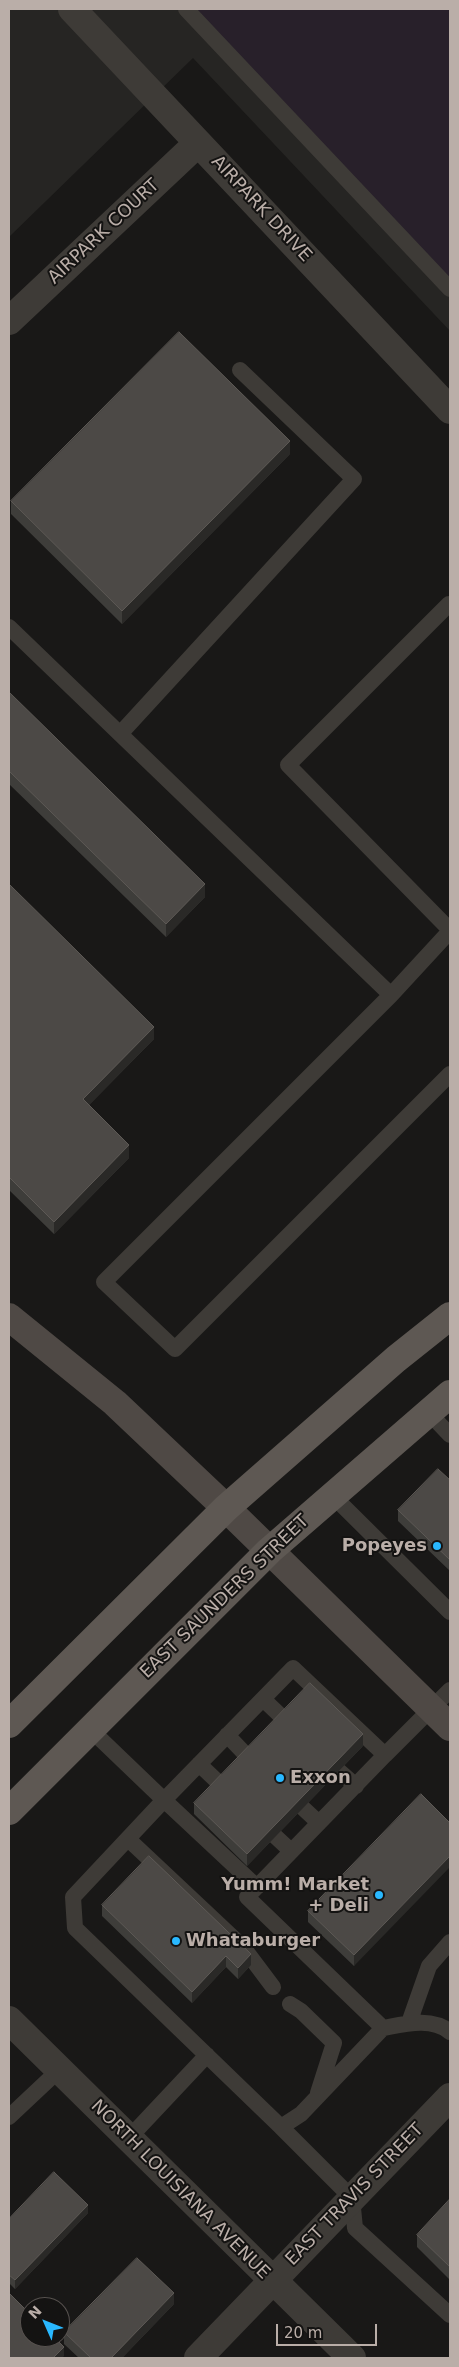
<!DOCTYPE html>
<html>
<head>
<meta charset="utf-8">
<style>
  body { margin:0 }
  #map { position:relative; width:459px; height:2367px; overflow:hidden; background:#191817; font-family:"DejaVu Sans",sans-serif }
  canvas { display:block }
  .frame { position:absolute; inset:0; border:10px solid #baaea8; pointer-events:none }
  .north { position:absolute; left:20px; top:2297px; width:50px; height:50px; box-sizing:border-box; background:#141312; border:1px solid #56514e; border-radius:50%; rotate:314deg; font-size:14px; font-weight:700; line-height:20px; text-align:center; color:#baaea8 }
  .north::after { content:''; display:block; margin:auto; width:18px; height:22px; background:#29b8ff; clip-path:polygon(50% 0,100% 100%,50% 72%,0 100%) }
  .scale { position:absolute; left:276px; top:2324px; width:101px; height:22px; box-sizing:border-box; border:2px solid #baaea8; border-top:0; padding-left:6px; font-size:15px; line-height:18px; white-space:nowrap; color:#baaea8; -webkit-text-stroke:4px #141312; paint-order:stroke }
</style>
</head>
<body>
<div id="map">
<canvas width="459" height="2367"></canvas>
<div class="frame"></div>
<div class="north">N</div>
<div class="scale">20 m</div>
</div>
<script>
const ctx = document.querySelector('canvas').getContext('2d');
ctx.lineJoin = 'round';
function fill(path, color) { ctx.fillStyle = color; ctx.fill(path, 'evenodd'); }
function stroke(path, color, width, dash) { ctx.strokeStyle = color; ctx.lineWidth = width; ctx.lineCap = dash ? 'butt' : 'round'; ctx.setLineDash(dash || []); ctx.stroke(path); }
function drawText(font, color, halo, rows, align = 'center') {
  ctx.font = font + ' "DejaVu Sans",sans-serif'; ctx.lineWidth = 4; ctx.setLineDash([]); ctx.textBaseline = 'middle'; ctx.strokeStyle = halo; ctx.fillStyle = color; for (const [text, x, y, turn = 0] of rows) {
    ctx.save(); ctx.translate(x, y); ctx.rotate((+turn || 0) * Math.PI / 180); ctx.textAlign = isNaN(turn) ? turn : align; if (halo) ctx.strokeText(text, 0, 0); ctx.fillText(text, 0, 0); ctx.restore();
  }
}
const built = new Path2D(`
  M9,9H450V331L193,58L9,237Z`);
const green = new Path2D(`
  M195,9H450V282Z`);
const lane = new Path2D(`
  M186,9L450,289
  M449,604L288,765L450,930
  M9,627L391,995L450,931
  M120,734L354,479L240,370
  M391,995L104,1282L175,1349L450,1074
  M429,1413L450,1435
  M333,1496L450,1612
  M263,1699L285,1720
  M90,1729L164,1800L73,1897L75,1928L281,2127L301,2114L383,2028L247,1897L385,1755L293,1668L164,1800L257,1887
  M227,1735L248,1757
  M385,1755L450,1690
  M199,1764L221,1785
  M339,1771L356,1786
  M303,1808L319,1823
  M275,1836L291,1851
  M128,1839L243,1947L273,1987
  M290,2004L301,2011L334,2043L318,2093
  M409,2023L429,1966L450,1942
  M383,2028C405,2024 432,2017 450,2032
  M9,2117L59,2070
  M281,2127L352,2198L355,2228L450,2315
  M129,2138L207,2055`);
const street = new Path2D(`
  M72,9L450,410
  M9,321L198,143
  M9,2020L352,2358
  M198,2358L450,2097`);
const secondary = new Path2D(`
  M9,1317L115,1403L226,1508L450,1727`);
const primary = new Path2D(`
  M9,1724L226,1508L396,1359L450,1316
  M9,1811L269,1551L450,1394`);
const wall = new Path2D(`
  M290,454L122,624L11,514V501Z
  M9,692L205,897L166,937L9,784Z
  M9,884L154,1039L89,1105L129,1158L54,1234L9,1190Z
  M450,1480V1571L398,1521V1510Z
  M363,1746L247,1866L194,1814V1803Z
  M450,1823L354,1966L308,1922V1911Z
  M102,1905L251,1965L238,1979L226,1967L192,2003L102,1916Z
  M450,2199V2280L417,2247V2235Z
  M88,2213L15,2289L9,2283V2219Z
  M174,2304L122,2358H79L64,2344V2332Z`);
const shadedWall = new Path2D(`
  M290,441V454L122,624V611Z
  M205,884V897L166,937V924Z
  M154,1027V1039L83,1111V1099Z
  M129,1145V1158L54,1234V1222Z
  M363,1734V1746L247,1866V1854Z
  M450,1856V1867L354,1966V1955Z
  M251,1954V1965L238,1979V1968Z
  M226,1956V1967L192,2003V1992Z
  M88,2205V2213L15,2289V2280Z
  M174,2293V2304L122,2358H111Z
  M64,2347V2356L62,2358H53Z`);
const building = new Path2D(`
  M179,332L290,441L122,611L11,501Z
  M9,692L205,884L166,924L9,771Z
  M9,884L154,1027L83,1099L129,1145L54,1222L9,1177Z
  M438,1469L450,1480V1560L398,1510Z
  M310,1683L363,1734L247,1854L194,1803Z
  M421,1794L450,1823V1856L354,1955L308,1911Z
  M149,1856L251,1954L238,1968L226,1956L192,1992L102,1905Z
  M54,2172L88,2205L15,2280L9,2275V2219Z
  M450,2199V2267L417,2235Z
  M137,2258L174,2293L111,2358H91L64,2332Z
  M9,2293L30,2314V2337H54L64,2347L53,2358H9Z`);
const markers = [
  [437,1546,5,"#29b8ff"],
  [280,1778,5,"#29b8ff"],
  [379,1895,5,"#29b8ff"],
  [176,1941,5,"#29b8ff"]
];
const streetNames = [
  ["AIRPARK DRIVE",261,209,47],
  ["AIRPARK COURT",104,232,-43],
  ["EAST SAUNDERS STREET",225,1597,-44],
  ["NORTH LOUISIANA AVENUE",180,2190,45],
  ["EAST TRAVIS STREET",355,2195,-46]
];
const poiNames = [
  ["Popeyes",427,1546],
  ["Exxon",290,1778,"left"],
  ["Yumm! Market",369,1885],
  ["+ Deli",369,1906],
  ["Whataburger",186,1941,"left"]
];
fill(built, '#262523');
fill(green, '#28202a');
stroke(lane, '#3e3b37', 16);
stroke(street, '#3e3b37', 28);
stroke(secondary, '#4f4945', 28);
stroke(primary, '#5e5853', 28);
fill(wall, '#3e3d3a');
fill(shadedWall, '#2a2927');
fill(building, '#4c4946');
stroke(building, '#5d5955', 1);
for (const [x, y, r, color] of markers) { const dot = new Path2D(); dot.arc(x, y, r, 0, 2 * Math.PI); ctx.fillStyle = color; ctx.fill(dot); stroke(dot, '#141312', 2); }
drawText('18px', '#baaea8', '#141312', streetNames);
drawText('bold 18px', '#baaea8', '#141312', poiNames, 'right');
</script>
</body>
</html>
